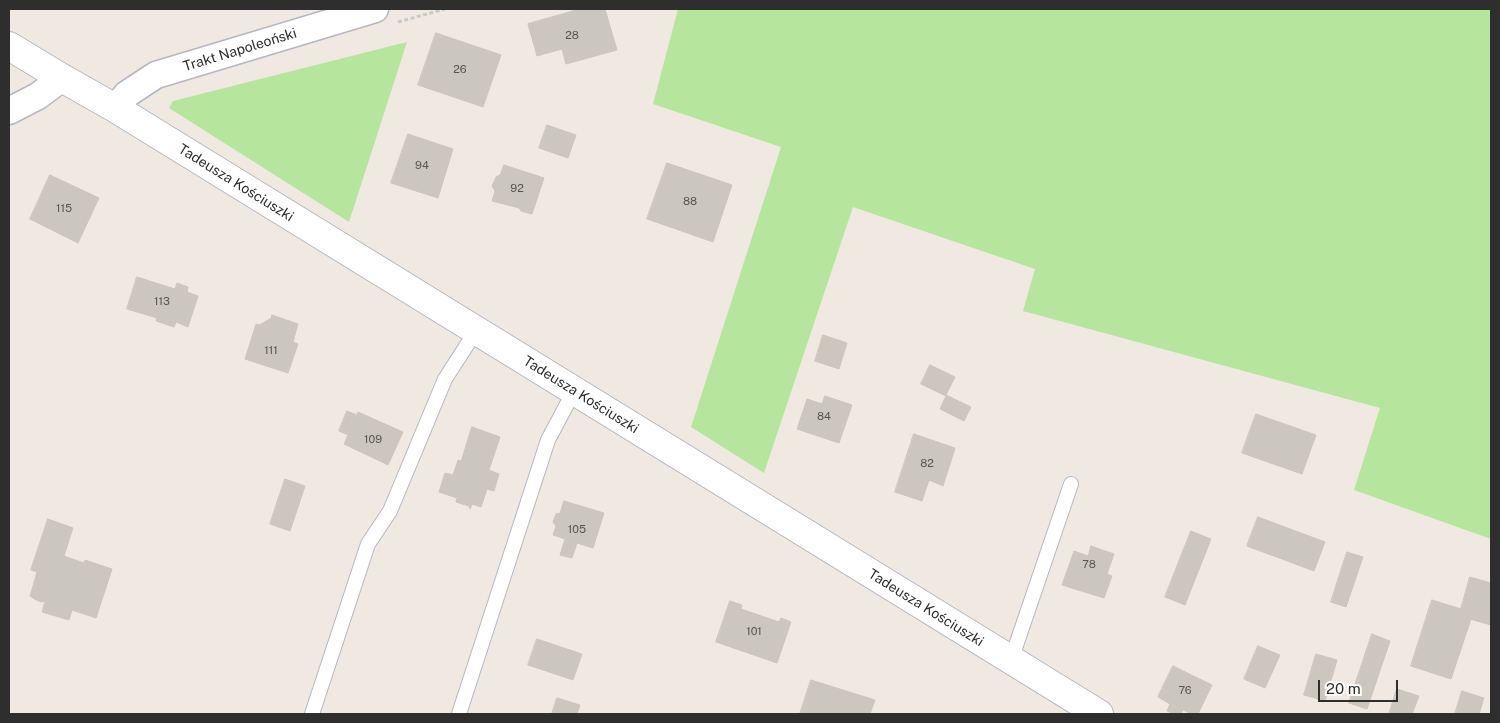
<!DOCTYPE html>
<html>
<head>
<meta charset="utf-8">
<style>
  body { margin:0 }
  #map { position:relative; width:1500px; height:723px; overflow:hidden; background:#efe9e1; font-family:"Public Sans",sans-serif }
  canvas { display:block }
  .frame { position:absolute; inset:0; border:10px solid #2e2e2e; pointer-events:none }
  .scale { position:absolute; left:1318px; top:680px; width:80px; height:22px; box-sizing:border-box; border:2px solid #2e2e2e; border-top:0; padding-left:6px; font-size:15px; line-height:18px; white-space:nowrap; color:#2e2e2e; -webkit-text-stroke:4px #fff; paint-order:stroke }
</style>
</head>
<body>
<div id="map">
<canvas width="1500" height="723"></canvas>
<div class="frame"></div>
<div class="scale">20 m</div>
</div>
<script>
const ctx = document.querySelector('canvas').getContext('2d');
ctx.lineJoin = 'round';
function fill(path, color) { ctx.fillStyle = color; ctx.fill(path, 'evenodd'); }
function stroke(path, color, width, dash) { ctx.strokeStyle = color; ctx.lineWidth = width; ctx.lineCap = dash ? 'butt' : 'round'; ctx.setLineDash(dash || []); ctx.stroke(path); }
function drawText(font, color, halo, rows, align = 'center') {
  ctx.font = font + ' "Public Sans",sans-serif'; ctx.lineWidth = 4; ctx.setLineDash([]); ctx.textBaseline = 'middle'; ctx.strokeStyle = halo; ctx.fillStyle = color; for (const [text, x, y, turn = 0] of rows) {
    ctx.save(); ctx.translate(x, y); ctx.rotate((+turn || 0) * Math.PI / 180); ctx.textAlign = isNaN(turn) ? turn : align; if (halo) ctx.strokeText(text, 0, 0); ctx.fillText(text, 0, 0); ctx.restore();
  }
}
const green = new Path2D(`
  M678,9H1491V539L1354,490L1380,408L1023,311L1035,269L853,207L764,473L691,427L781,147L653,104Z
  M407,42L349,222L169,108L173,101Z`);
const building = new Path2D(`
  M580,9H605L617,50L566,64L562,49L537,56L528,24Z
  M436,33L501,55L483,107L418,85Z
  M547,125L576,135L568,158L539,148Z
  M408,134L453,149L438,198L391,183Z
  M667,163L732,185L713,242L647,219Z
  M504,165L544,178L532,214L521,211L519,208L492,201L495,191L492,186L496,177L500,175Z
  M50,175L99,198L78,243L30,219Z
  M137,277L175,289L177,283L188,287L187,292L198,296L188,327L176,322L174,327L156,321L157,318L127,309Z
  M272,315L298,324L293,342L298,344L288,373L245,359L256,324L260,325L271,318Z
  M823,335L847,343L839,369L815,361Z
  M930,365L955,377L946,395L971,407L964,421L940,409L946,396L921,384Z
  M825,396L852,405L839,443L797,429L807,399L822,404Z
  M347,411L357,415L358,412L403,432L388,465L344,444L348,435L339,431Z
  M1256,414L1316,435L1302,474L1242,453Z
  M472,427L500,437L489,470L499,474L494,491L487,489L481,507L472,504L470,509L469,506L456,502L457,498L439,492L445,473L453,475L458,460L461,461Z
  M914,434L955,448L943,486L929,480L922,501L895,492Z
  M285,479L305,486L290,531L270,524Z
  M564,501L604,513L593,548L577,543L572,558L560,555L565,539L553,535L556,526L553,522L556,514L560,513Z
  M1258,517L1325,542L1314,571L1247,546Z
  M48,519L73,528L64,556L84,563L85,560L112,569L96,618L72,610L69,620L42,612L45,601L41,602L36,600L30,596L37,572L31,570Z
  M1191,531L1211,539L1185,605L1165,597Z
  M1091,546L1114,554L1107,574L1112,576L1104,598L1062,585L1074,551L1088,556Z
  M1347,552L1363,557L1346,607L1331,602Z
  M1470,577L1491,583V625L1459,616Z
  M1432,600L1461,609L1459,616L1471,619L1451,679L1411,666Z
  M730,601L742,605L741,609L779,622L781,618L791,622L777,663L716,642Z
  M1372,634L1390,641L1367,709L1349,703Z
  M537,639L582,654L573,680L528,665Z
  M1258,646L1280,655L1265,688L1244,679Z
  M1316,654L1337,660L1325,701L1304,695Z
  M1173,666L1212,685L1198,714H1192L1183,710L1181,714H1174L1167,711L1170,704L1158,697Z
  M811,680L875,700L870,714H800Z
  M1397,689L1419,696L1412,714H1389Z
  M1462,691L1484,698L1479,714H1455Z
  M557,698L580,705L577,714H552Z`);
const path = new Path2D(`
  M398,22L445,9`);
const service = new Path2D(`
  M1011,660L1071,484
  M312,714L368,544L390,511L445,379L476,331
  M459,714L548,440L574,391`);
const minor = new Path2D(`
  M115,108L127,94L156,75L375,9
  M9,111L38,96L62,78`);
const tertiary = new Path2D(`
  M9,46L62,78L115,108L1099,714`);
const numberNames = [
  ["28",572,36],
  ["26",460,70],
  ["94",422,166],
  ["92",517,189],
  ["88",690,202],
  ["115",64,209],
  ["113",162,302],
  ["111",271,351],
  ["84",824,417],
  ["109",373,440],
  ["82",927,464],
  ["105",577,530],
  ["78",1089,565],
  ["101",754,632],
  ["76",1185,691]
];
const streetNames = [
  ["Trakt Napoleoński",240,50,-17],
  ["Tadeusza Kościuszki",236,183,32],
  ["Tadeusza Kościuszki",581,395,32],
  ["Tadeusza Kościuszki",926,608,32]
];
fill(green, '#b6e59e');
fill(building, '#cbc7bf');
stroke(building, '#cbc5ba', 1);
stroke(service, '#b4b7c1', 16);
stroke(minor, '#b4b7c1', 29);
stroke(tertiary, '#b4b7c1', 30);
stroke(path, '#c9c9c9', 3, [4, 2.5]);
stroke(service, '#fff', 14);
stroke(minor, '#fff', 26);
stroke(tertiary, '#fff', 28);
drawText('11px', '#555452', null, numberNames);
drawText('14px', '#2e2e2e', '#fff', streetNames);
</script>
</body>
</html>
